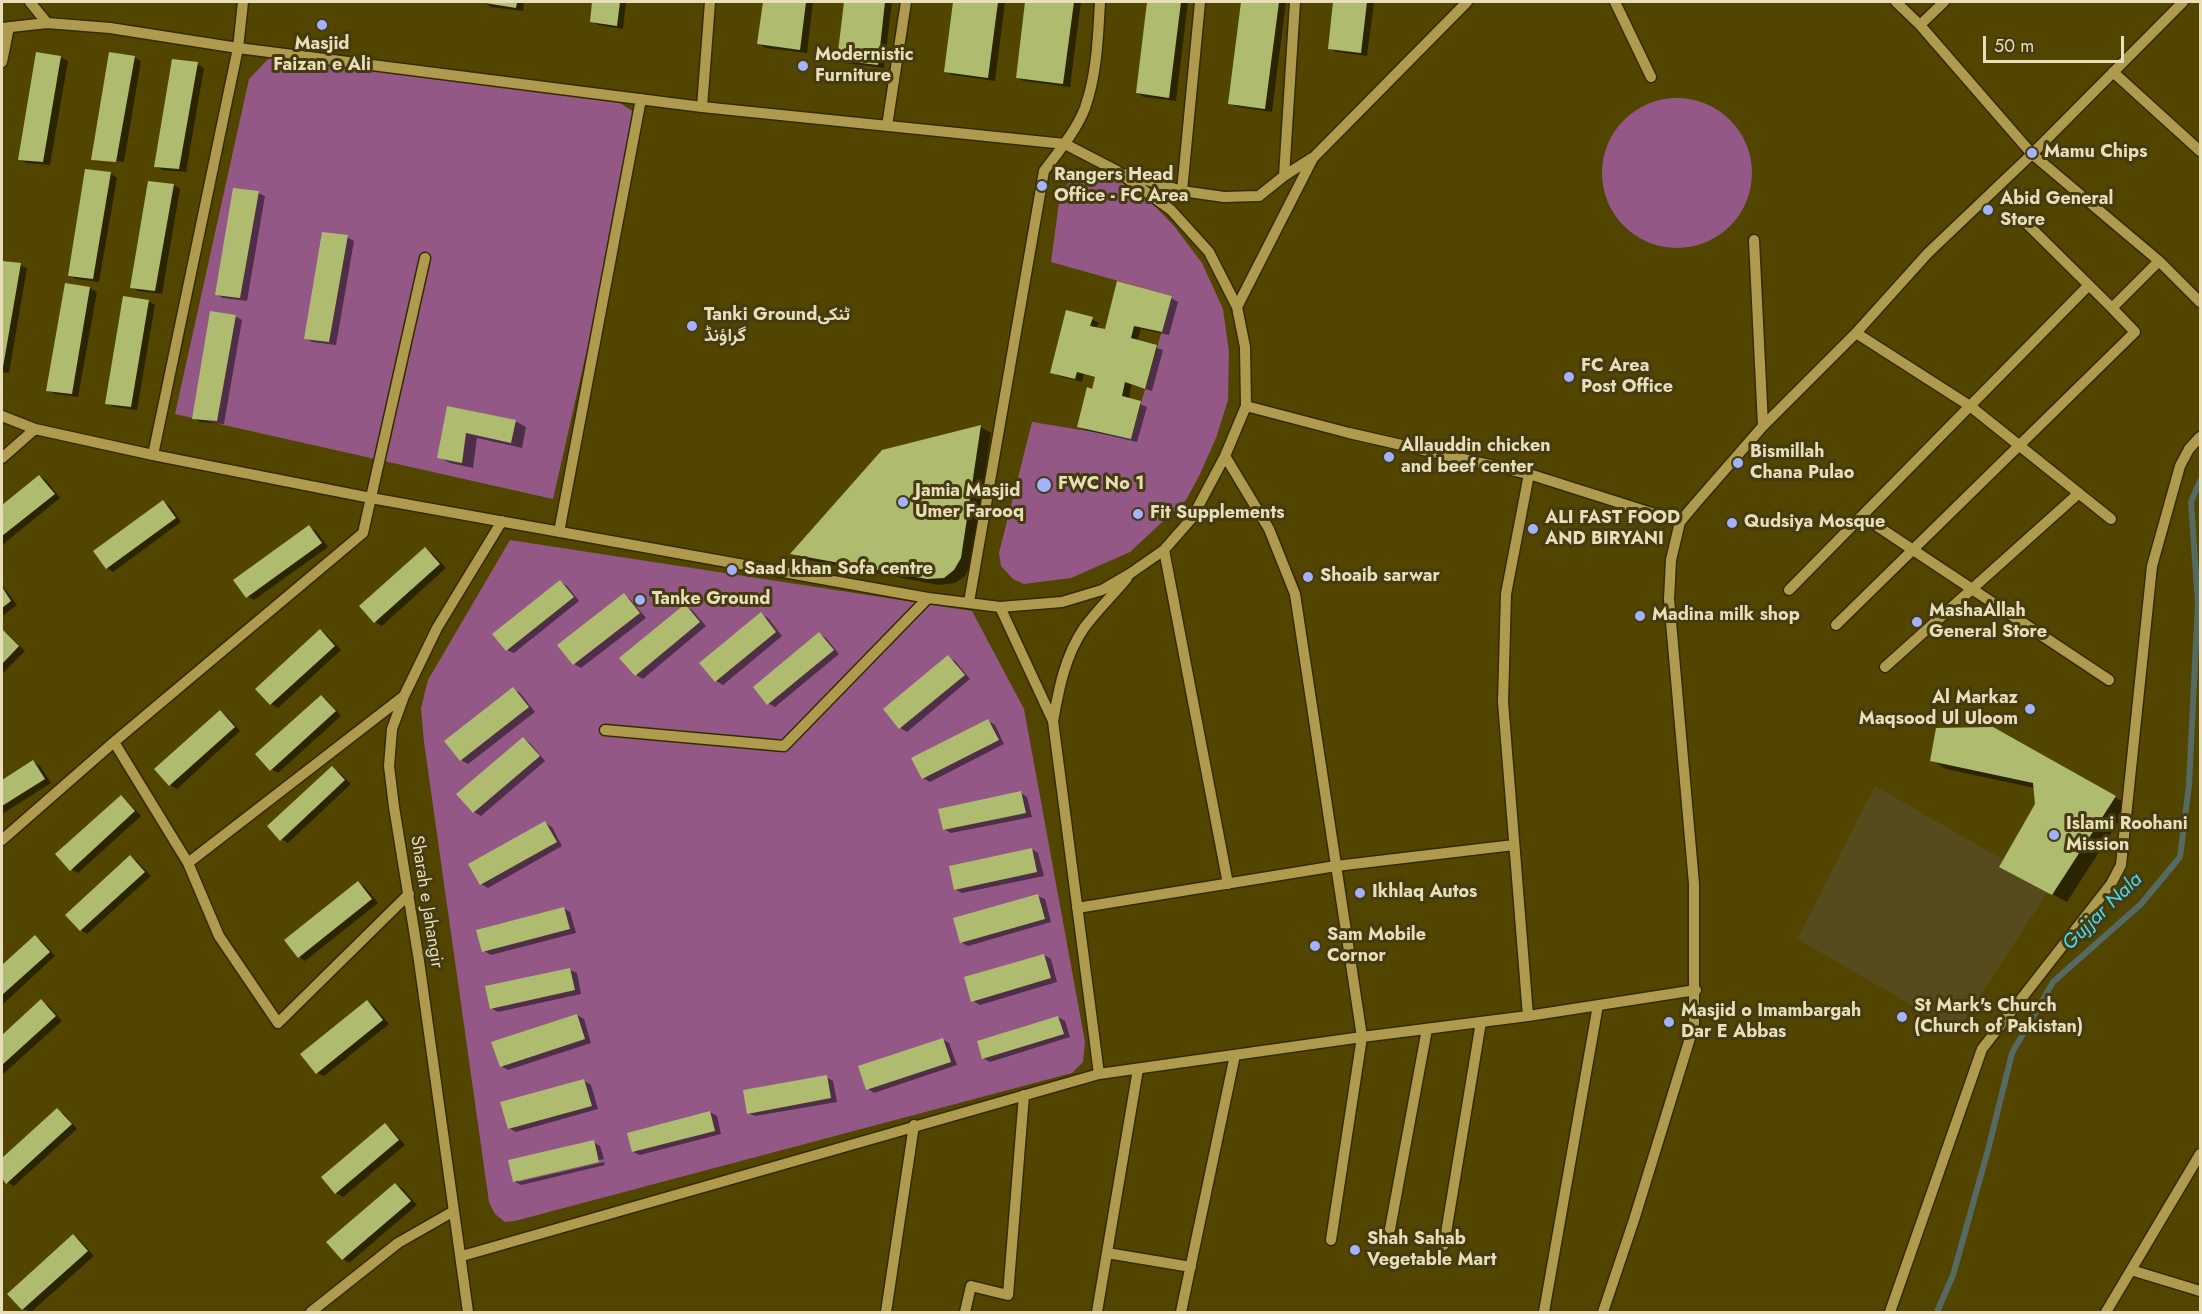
<!DOCTYPE html>
<html>
<head>
<meta charset="utf-8">
<style>
  body { margin:0 }
  #map { position:relative; width:2202px; height:1314px; overflow:hidden; background:#524500; font-family:Jost,sans-serif }
  canvas { display:block }
  .frame { position:absolute; inset:0; border:3px solid #e8deb9; pointer-events:none }
  .scale { position:absolute; left:1983px; top:36px; width:141px; height:27px; box-sizing:border-box; border:3px solid #e8deb9; border-top:0; padding-left:8px; font-size:18px; line-height:21px; white-space:nowrap; color:#e8deb9; -webkit-text-stroke:4px #443b10; paint-order:stroke }
</style>
</head>
<body>
<div id="map">
<canvas width="2202" height="1314"></canvas>
<div class="frame"></div>
<div class="scale">50 m</div>
</div>
<script>
const ctx = document.querySelector('canvas').getContext('2d');
ctx.lineJoin = 'round';
function fill(path, color) { ctx.fillStyle = color; ctx.fill(path, 'evenodd'); }
function stroke(path, color, width, dash) { ctx.strokeStyle = color; ctx.lineWidth = width; ctx.lineCap = dash ? 'butt' : 'round'; ctx.setLineDash(dash || []); ctx.stroke(path); }
function drawText(font, color, halo, rows, align = 'center') {
  ctx.font = font + ' Jost,Vazirmatn,sans-serif'; ctx.lineWidth = 6; ctx.setLineDash([]); ctx.textBaseline = 'middle'; ctx.strokeStyle = halo; ctx.fillStyle = color; for (const [text, x, y, turn = 0] of rows) {
    ctx.save(); ctx.translate(x, y); ctx.rotate((+turn || 0) * Math.PI / 180); ctx.textAlign = isNaN(turn) ? turn : align; if (halo) ctx.strokeText(text, 0, 0); ctx.fillText(text, 0, 0); ctx.restore();
  }
}
const built = new Path2D(`
  M1875,786L2051,887L1957,1031L1797,939Z`);
const green = new Path2D(`
  M274,53L594,96L620,103L640,116L553,499L175,414L249,79Z
  M1602 173a75 75 0 1 1 150 0a75 75 0 1 1-150 0Z
  M1092,168L1118,175L1152,203L1174,226L1202,263L1223,309L1229,352L1228,400L1216,438L1199,476L1186,500L1130,552L1071,578L1024,584L1013,579L1001,566L999,553L1032,422L1131,438L1172,296L1051,262L1060,195L1073,177Z
  M510,540L972,611L1024,709L1085,1042L1083,1062L1072,1073L515,1221L505,1222L495,1214L489,1202L424,742L421,708L428,680Z`);
const shadow = new Path2D(`
  M484,2H524L523,11L491,7Z
  M594,2H626L623,29L598,25L592,21Z
  M764,2H813L807,53L766,48L759,44Z
  M846,2H892L884,68L845,63L838,59Z
  M954,2H1005L995,81L952,75L945,71Z
  M1027,2H1081L1070,87L1024,81L1017,78Z
  M1149,2H1188L1176,101L1144,97L1137,93Z
  M1242,2H1286L1272,112L1237,107L1230,103Z
  M1335,2H1374L1367,56L1336,52L1329,48Z
  M37,54L61,57L68,61L50,165L26,163L19,159Z
  M134,57L141,61L124,162L98,159V162L123,165L100,163L93,159Z
  M197,64L204,68L186,172L162,170L155,166Z
  M87,171L111,174L117,178L99,282L76,279L69,276Z
  M174,185L180,189L162,294L138,291L132,287Z
  M258,193L265,196L247,301L223,298L216,294Z
  M347,237L354,241L336,345L312,342L306,338Z
  M2,262L20,265L27,268L9,373L2,372Z
  M66,285L90,288L97,292L78,397L55,394L48,390Z
  M1171,298L1178,302L1169,335L1141,329L1137,342L1163,350L1152,391L1131,385L1129,400L1147,407L1137,442L1085,430L1078,426L1093,391L1096,378L1084,374L1082,382L1059,376L1052,372L1092,319L1099,323L1096,329L1106,331Z
  M149,301L155,305L137,410L114,407L107,403Z
  M235,316L242,320L224,424L200,422L194,418Z
  M448,408L515,421L526,427L522,448L477,438L473,468L450,463L439,457Z
  M981,427L991,433L971,564L965,576L955,583L939,585L803,559L793,554Z
  M39,476L46,480L60,498L2,545V507Z
  M163,502L170,506L181,522L113,572L107,568Z
  M309,527L316,531L328,547L254,600L247,596Z
  M425,549L432,553L446,568L382,626L375,622Z
  M560,582L567,586L579,601L514,653L507,650Z
  M2,585L17,605L2,616Z
  M624,595L630,599L646,618L581,668L574,664L559,645Z
  M685,606L692,610L706,626L643,679L636,675Z
  M761,614L768,618L782,636L723,685L716,681Z
  M2,630L8,634L25,651L2,674Z
  M321,631L327,635L341,650L278,708L271,704Z
  M819,634L826,638L839,654L775,707L768,703Z
  M948,657L955,661L970,679L907,732L900,728Z
  M513,689L520,693L535,712L468,764L461,760Z
  M321,696L327,700L341,716L278,773L271,769Z
  M220,712L227,716L240,731L177,789L170,785Z
  M988,721L995,725L1004,744L930,782L923,778Z
  M1993,729L2129,805L2067,902L2015,874L2037,805L2035,788L1946,769L1932,760Z
  M524,739L530,743L545,761L481,816L474,812Z
  M33,762L40,766L51,783L2,814V782Z
  M332,768L339,772L351,784L288,843L281,839Z
  M1021,793L1027,797L1032,817L951,833L944,829Z
  M121,797L127,801L141,816L78,873L71,869Z
  M545,823L552,827L562,846L488,888L481,884Z
  M1032,849L1038,853L1044,876L962,893L955,889Z
  M131,857L137,861L151,876L87,934L81,930Z
  M358,883L365,887L378,903L305,961L299,957Z
  M1038,896L1045,899L1051,922L968,946L961,942Z
  M563,908L570,912L576,933L491,955L484,951Z
  M35,937L42,941L55,956L2,1005V967Z
  M1044,955L1051,959L1057,982L980,1005L973,1001Z
  M570,970L577,973L581,994L498,1012L491,1008Z
  M41,1001L48,1005L62,1021L2,1075V1037Z
  M368,1002L374,1006L389,1024L324,1076L317,1073Z
  M577,1015L584,1019L591,1043L508,1070L501,1066Z
  M1058,1017L1065,1021L1070,1037L990,1062L983,1058Z
  M942,1039L949,1043L957,1065L874,1093L868,1089Z
  M826,1077L833,1081L837,1102L755,1116L748,1113Z
  M584,1081L591,1085L598,1109L516,1132L509,1128Z
  M57,1110L64,1114L77,1129L14,1186L7,1182L2,1176V1160Z
  M710,1112L717,1116L721,1134L640,1155L633,1152Z
  M385,1125L391,1129L405,1145L343,1197L336,1193L323,1177Z
  M593,1142L600,1146L604,1159L518,1179V1182L604,1162L605,1165L521,1185L514,1181Z
  M395,1184L402,1188L417,1205L349,1263L343,1259Z
  M73,1236L80,1240L94,1256L31,1312L23,1309L9,1294Z`);
const stream = new Path2D(`
  M1937,1312L1953,1275L1988,1150L2012,1053L2053,982L2141,904L2180,857L2189,785L2198,603L2191,502L2200,481`);
const building = new Path2D(`
  M479,2H517L516,8Z
  M592,2H620L617,26L590,22Z
  M763,2H806L800,50L757,44Z
  M844,2H885L878,65L837,60Z
  M953,2H998L988,78L944,72Z
  M1025,2H1074L1063,84L1016,78Z
  M1147,2H1181L1169,98L1136,93Z
  M1241,2H1279L1265,109L1228,104Z
  M1333,2H1367L1361,53L1328,49Z
  M36,52L61,56L43,162L18,160Z
  M109,52L135,56L116,162L91,160Z
  M172,59L198,62L179,169L154,167Z
  M85,169L111,172L93,279L68,276Z
  M148,181L174,184L155,291L130,288Z
  M233,188L259,191L240,298L215,295Z
  M322,232L348,235L329,342L304,339Z
  M2,261L21,263L3,367H2Z
  M1117,281L1172,296L1162,332L1134,326L1131,338L1157,345L1145,389L1125,382L1122,396L1141,401L1131,439L1077,427L1087,387L1092,389L1095,377L1077,372L1075,379L1050,373L1066,310L1093,317L1090,326L1105,329Z
  M65,283L90,287L72,394L46,391Z
  M123,296L149,300L131,407L105,404Z
  M210,311L236,315L217,421L192,419Z
  M447,406L516,420L511,443L466,433L462,463L437,458Z
  M981,425L961,558L954,570L944,578L927,579L790,554L882,450Z
  M39,475L55,494L2,536V505Z
  M163,500L176,518L106,569L93,551Z
  M309,525L322,543L246,598L233,580Z
  M425,547L440,564L374,623L359,606Z
  M560,580L574,597L506,651L492,634Z
  M2,587L11,601L2,608Z
  M624,593L640,613L573,665L557,645Z
  M685,604L700,622L635,676L619,658Z
  M761,612L776,632L715,682L699,663Z
  M2,629L19,646L2,664Z
  M320,629L335,646L270,705L255,689Z
  M819,632L834,650L767,705L753,687Z
  M948,655L965,675L899,729L883,709Z
  M513,687L529,707L460,761L444,741Z
  M321,695L336,711L270,771L255,754Z
  M220,710L235,727L169,786L154,769Z
  M988,719L999,740L922,779L911,758Z
  M1993,727L2116,796L2052,895L1999,867L2035,804L2033,783L1930,761L1936,728Z
  M523,737L540,756L473,813L456,794Z
  M33,760L45,779L2,806V780Z
  M332,766L345,780L280,841L267,826Z
  M1021,791L1026,813L943,830L938,809Z
  M121,795L135,811L70,871L55,854Z
  M545,821L557,842L480,885L468,864Z
  M1032,848L1037,872L954,890L949,866Z
  M130,855L145,872L80,931L65,915Z
  M358,881L372,899L298,958L284,940Z
  M1038,894L1045,919L960,943L953,918Z
  M564,907L570,929L482,952L476,930Z
  M35,935L50,952L2,995V965Z
  M1044,954L1051,978L971,1002L964,977Z
  M570,968L575,990L490,1009L485,986Z
  M41,999L56,1016L2,1065V1035Z
  M367,1000L383,1020L316,1074L300,1054Z
  M577,1014L585,1039L500,1067L491,1042Z
  M1058,1016L1064,1034L982,1059L977,1041Z
  M943,1038L951,1062L866,1090L858,1066Z
  M827,1075L831,1098L747,1114L743,1090Z
  M584,1079L592,1106L508,1129L500,1102Z
  M57,1108L72,1124L6,1184L2,1178V1158Z
  M710,1111L715,1131L632,1152L627,1133Z
  M385,1123L399,1140L335,1194L321,1177Z
  M594,1140L599,1162L513,1182L508,1160Z
  M395,1183L411,1201L342,1260L326,1242Z
  M73,1234L88,1251L22,1310L7,1294Z`);
const minor = new Path2D(`
  M30,2L47,23
  M1615,2L1651,77
  M1896,2L1920,25L2032,154L2159,261L2200,302
  M1920,25L1944,2
  M2,28L47,23L110,28L238,48L702,107L1065,144L1117,171L1171,210L1209,252L1237,307L1245,347L1246,406L1225,456L1192,518L1164,550L1131,573L1102,590L1062,602L1000,607L928,598L371,498L153,455L35,429L2,416
  M2,62L9,27
  M2113,72L2200,151
  M702,107L710,2
  M887,126L906,2
  M1127,174L1182,191L1224,197L1259,196L1284,176L1312,158
  M1284,176L1295,2
  M1182,191L1200,2
  M2022,219L2112,308L2159,261
  M1754,240L1763,426
  M1237,307L1313,158L1467,2
  M1856,333L1970,406L2111,519
  M1246,406L1349,433L1529,474L1680,522
  M153,455L238,48L243,2
  M1225,456L1269,529L1295,594L1362,1037L1331,1240
  M2,458L35,429
  M1862,516L2109,680
  M559,532L641,99
  M1164,550L1228,884
  M1789,590L2089,285
  M969,602L1044,171C1059,151 1076,131 1085,108C1097,74 1098,37 1100,2
  M1000,607L1053,721L1099,1074
  M1836,625L2135,332L2112,308
  M1885,667L2079,493
  M1053,721C1059,688 1065,656 1084,628C1097,610 1113,595 1127,578
  M605,730L784,746L928,598
  M114,742L188,863L219,936L278,1023L409,894
  M2,840L114,742L363,533L425,258
  M188,863L404,696
  M1077,908L1336,866L1514,845
  M1528,1016L1503,702L1506,594L1529,474
  M1390,1229L1427,1029
  M1444,1245L1481,1022
  M1107,1253L1191,1267
  M462,1256L1099,1074L1362,1037L1528,1016L1696,990
  M2131,1270L2200,1291
  M311,1312L398,1243L454,1211
  M468,1312L419,961L394,807L389,766L392,729L404,696L437,628L502,521
  M886,1312L914,1125
  M965,1312L971,1286L1008,1295L1024,1095
  M1097,1312L1138,1069
  M1181,1312L1235,1055
  M1544,1312L1598,1005
  M1603,1312L1634,1220L1694,1025V884L1669,599L1671,560L1680,522L1695,504L1763,426L1856,333L1928,253L2032,154L2183,2
  M1890,1312L1982,1049L2111,884L2121,865L2152,566L2180,466L2189,449L2200,437
  M2106,1312L2200,1154`);
const markers = [
  [322,25,6,"#a4b1fc"],
  [803,66,6,"#a4b1fc"],
  [2032,153,6,"#a4b1fc"],
  [1042,186,6,"#a4b1fc"],
  [1988,210,6,"#a4b1fc"],
  [692,326,6,"#a4b1fc"],
  [1569,377,6,"#a4b1fc"],
  [1389,457,6,"#a4b1fc"],
  [1738,463,6,"#a4b1fc"],
  [1044,485,8,"#a4b1fc"],
  [903,502,6,"#a4b1fc"],
  [1138,514,6,"#a4b1fc"],
  [1732,523,6,"#a4b1fc"],
  [1533,529,6,"#a4b1fc"],
  [732,570,6,"#a4b1fc"],
  [1308,577,6,"#a4b1fc"],
  [640,600,6,"#a4b1fc"],
  [1640,616,6,"#a4b1fc"],
  [1917,622,6,"#a4b1fc"],
  [2030,709,6,"#a4b1fc"],
  [2054,835,6,"#a4b1fc"],
  [1360,893,6,"#a4b1fc"],
  [1315,946,6,"#a4b1fc"],
  [1902,1017,6,"#a4b1fc"],
  [1669,1022,6,"#a4b1fc"],
  [1355,1250,6,"#a4b1fc"]
];
const poiNames = [
  ["Masjid",322,45,"center"],
  ["Faizan e Ali",322,66,"center"],
  ["Modernistic",815,56],
  ["Furniture",815,77],
  ["Mamu Chips",2044,153],
  ["Rangers Head",1054,176],
  ["Office - FC Area",1054,197],
  ["Abid General",2000,200],
  ["Store",2000,221],
  ["Tanki Groundٹنکی",704,316],
  ["گراؤنڈ",704,337],
  ["FC Area",1581,367],
  ["Post Office",1581,388],
  ["Allauddin chicken",1401,447],
  ["and beef center",1401,468],
  ["Bismillah",1750,453],
  ["Chana Pulao",1750,474],
  ["FWC No 1",1058,485],
  ["Jamia Masjid",915,492],
  ["Umer Farooq",915,513],
  ["Fit Supplements",1150,514],
  ["ALI FAST FOOD",1545,519],
  ["AND BIRYANI",1545,540],
  ["Qudsiya Mosque",1744,523],
  ["Saad khan Sofa centre",744,570],
  ["Shoaib sarwar",1320,577],
  ["Tanke Ground",652,600],
  ["MashaAllah",1929,612],
  ["General Store",1929,633],
  ["Madina milk shop",1652,616],
  ["Al Markaz",2018,699,"right"],
  ["Maqsood Ul Uloom",2018,720,"right"],
  ["Islami Roohani",2066,825],
  ["Mission",2066,846],
  ["Ikhlaq Autos",1372,893],
  ["Sam Mobile",1327,936],
  ["Cornor",1327,957],
  ["St Mark's Church",1914,1007],
  ["(Church of Pakistan)",1914,1028],
  ["Masjid o Imambargah",1681,1012],
  ["Dar E Abbas",1681,1033],
  ["Shah Sahab",1367,1240],
  ["Vegetable Mart",1367,1261]
];
const streetNames = [
  ["Sharah e Jahangir",426,902,81]
];
const waterNames = [
  ["Gujjar Nala",2103,912,-44]
];
fill(built, '#564b1c');
fill(green, '#945886');
fill(shadow, '#0007');
stroke(stream, '#566a64', 6);
fill(building, '#afbb6f');
stroke(minor, '#352b00', 13);
stroke(minor, '#ae9b4d', 10);
for (const [x, y, r, color] of markers) { const dot = new Path2D(); dot.arc(x, y, r, 0, 2 * Math.PI); ctx.fillStyle = color; ctx.fill(dot); stroke(dot, '#443b10', 2); }
drawText('bold 18px', '#e8deb9', '#443b10', poiNames, 'left');
drawText('18px', '#e8deb9', '#443b10', streetNames);
drawText('italic 20px', '#44dcfd', '#443b10', waterNames);
</script>
</body>
</html>
